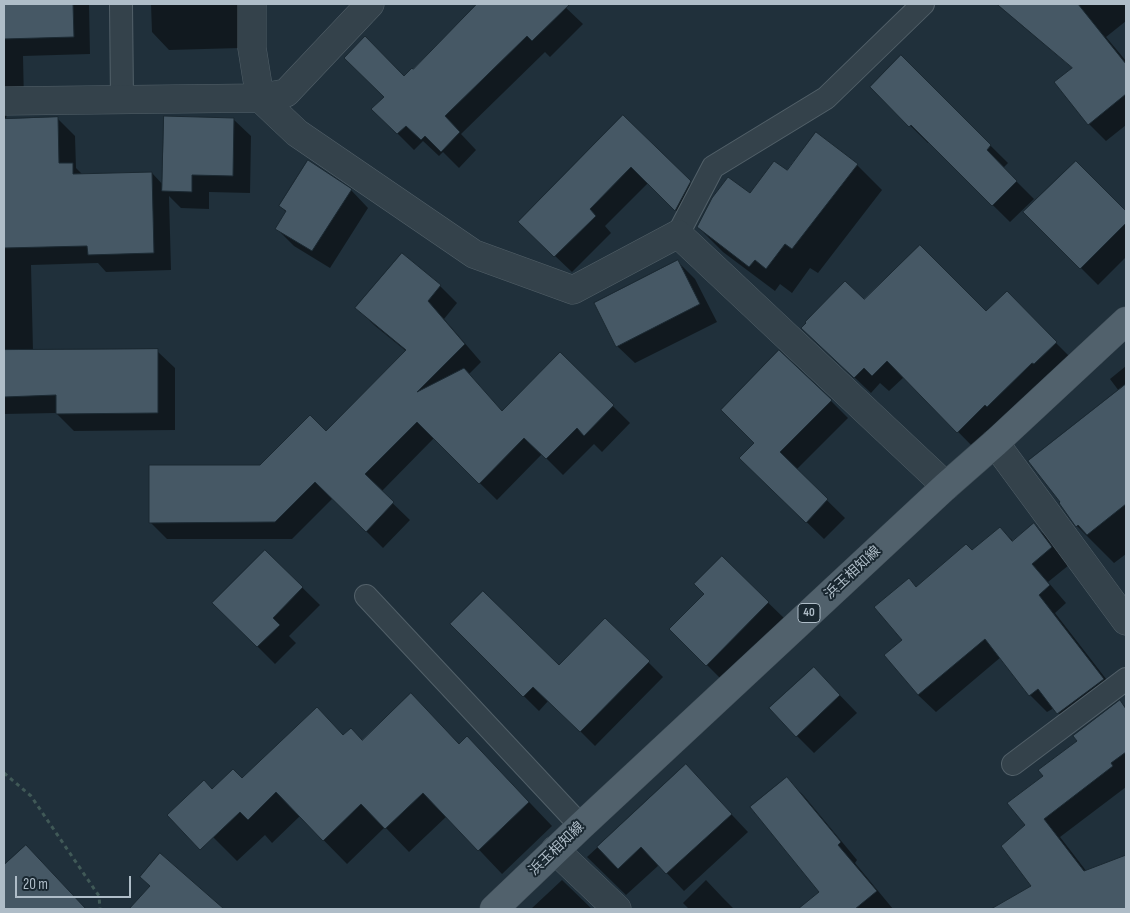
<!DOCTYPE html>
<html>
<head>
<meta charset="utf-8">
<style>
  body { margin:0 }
  #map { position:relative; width:1130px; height:913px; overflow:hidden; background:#20303b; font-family:"Sofia Sans Condensed",sans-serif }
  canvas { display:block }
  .frame { position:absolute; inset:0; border:5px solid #afbdc8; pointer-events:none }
  .scale { position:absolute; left:15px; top:876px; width:116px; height:22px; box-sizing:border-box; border:2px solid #afbdc8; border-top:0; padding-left:6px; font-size:15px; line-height:18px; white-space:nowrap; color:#afbdc8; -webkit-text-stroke:4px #192730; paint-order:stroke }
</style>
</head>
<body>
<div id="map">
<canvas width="1130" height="913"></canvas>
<div class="frame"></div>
<div class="scale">20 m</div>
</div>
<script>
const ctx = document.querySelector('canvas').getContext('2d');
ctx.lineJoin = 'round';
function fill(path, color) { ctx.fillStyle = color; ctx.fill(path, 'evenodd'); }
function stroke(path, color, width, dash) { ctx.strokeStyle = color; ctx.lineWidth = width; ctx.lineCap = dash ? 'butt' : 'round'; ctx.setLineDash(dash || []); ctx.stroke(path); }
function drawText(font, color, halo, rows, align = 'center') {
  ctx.font = font + ' "Sofia Sans Condensed","Noto Sans JP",sans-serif'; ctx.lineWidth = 4; ctx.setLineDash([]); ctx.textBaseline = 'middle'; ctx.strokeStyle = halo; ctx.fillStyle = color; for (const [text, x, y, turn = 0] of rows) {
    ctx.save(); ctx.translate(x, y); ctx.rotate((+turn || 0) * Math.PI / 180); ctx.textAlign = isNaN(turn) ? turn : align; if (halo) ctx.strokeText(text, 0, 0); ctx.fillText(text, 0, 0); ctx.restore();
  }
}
const shadow = new Path2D(`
  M4,4H89L90,54L23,56L24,102L8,110L6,118L10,120L58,119L75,136L76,168L83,175L152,173L164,186L233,119L251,136L250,193L209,192V209L181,208L169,196L171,270L106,272L98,263L31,265L33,351H157L175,368V430L74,431L56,413L4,414Z
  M151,4H238L240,48L169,50L152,32Z
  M479,4H562L583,24L550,57L545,52L461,134L476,150L459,168L443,152L439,156L423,141L414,150L390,126L404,77L413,71Z
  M1004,4H1126V21L1106,37L1126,61V125L1106,141L1089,124L1073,69L1019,23L1002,6Z
  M901,57L1008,163L1003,168L1034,199L1010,222L929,142L928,143L871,87Z
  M623,117L706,199L692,226L648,183L605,226L611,233L572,272L536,238Z
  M1076,162L1126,213V257L1098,285L1025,212Z
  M857,165L882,190L818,273L810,268L792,293L780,284L775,291L723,252L698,227L750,195Z
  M351,190L368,208L330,268L294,246L277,229L287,213L280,206Z
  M402,254L440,286L457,303L444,319L481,362L468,375L503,412L560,354L630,423L602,452L594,444L563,475L542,454L497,500L434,438L381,492L410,520L383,548L333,498L292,539H167L150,522L326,433L406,351L374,325L357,308Z
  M678,262L695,279L717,322L635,363L617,346Z
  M1006,293L1072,359L974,448L904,377L889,391L880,383L871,393L819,344L864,301L986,313Z
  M1126,366V554L1114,563L1077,526L1060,503L1119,391L1110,379Z
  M831,401L848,418L796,470L845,518L824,539L741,458Z
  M1034,525L1052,542L1069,565L1048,582L1066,603L1055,613L1120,697L1075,731L1054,708L1047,712L1030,695L1001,657L936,712L918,695L903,640L917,588L972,552L1000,528L1014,542Z
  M265,551L320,605L289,636L296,643L275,664L214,603Z
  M722,558L786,620L725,683L671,629L706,594Z
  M605,619L663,677L595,746L549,700L539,711L451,624L559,667Z
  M831,686L857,713L814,753L797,736Z
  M411,695L460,745L490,761L552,826L502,874L447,816L409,852L385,827L347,864L300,816L272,843L265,835L237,861L180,804L242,780L344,736L362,741Z
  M1119,702L1126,707V787L1060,837L1087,872L1126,856V909H1021L1014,897L1033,886L1027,825L1045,777Z
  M686,766L748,832L684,891L659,865L626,895L587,857Z
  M787,779L804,796L857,860L855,863L893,909H800L820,892Z
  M26,846L43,864L85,909H4V867Z
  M173,866L202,892L219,909H132Z
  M562,880L592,909H531Z
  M706,880L723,898L734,909H689L683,903Z`);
const building = new Path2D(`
  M4,4H73L74,37L4,39Z
  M477,4H570L532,41L527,36L445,116L460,132L441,152L425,136L421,140L406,126L397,134L371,109L384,97L344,58L365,36L404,76L412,68L413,69Z
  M997,4H1078L1126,64V94L1088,125L1054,82L1072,68Z
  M901,55L991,145L987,150L1017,181L992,206L911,125L909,127L870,87Z
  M623,115L691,181L675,211L631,167L590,209L596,216L554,257L518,222Z
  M164,116L234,118L233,176L192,175V192L162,191Z
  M58,117L59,163H73V174L152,172L154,253L88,255L87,246L4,248V119Z
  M816,132L858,164L792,249L785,244L766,269L755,260L749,267L697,227L712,198L728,177L750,193L774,161L787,170Z
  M308,160L352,189L312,251L275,229L286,211L279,206Z
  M1076,161L1126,211V223L1080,269L1023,212Z
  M920,245L986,311L1007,291L1057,342L1034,364L1032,363L987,407L985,405L957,433L887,361L872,376L864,368L854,378L801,328L806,323L805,322L845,281L864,299Z
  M402,253L441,285L428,301L465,344L417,392L464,368L502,411L560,352L614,405L584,436L577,428L546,459L524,438L479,484L417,422L365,474L394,502L366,532L315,482L275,522L149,523V465H260L310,415L326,431L406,350L355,308Z
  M678,260L700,304L616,347L594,303Z
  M158,349V413L56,414V395L4,397V350Z
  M779,350L832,400L780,452L828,499L806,523L739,458L754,443L721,410Z
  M1126,384V504L1087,535L1078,525L1076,527L1059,503L1060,502L1028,461Z
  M1034,523L1052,547L1032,564L1050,585L1039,595L1104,679L1057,714L1038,689L1029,696L985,639L918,695L884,655L902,640L874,607L909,578L916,587L966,544L972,550L1000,527L1012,541Z
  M265,550L303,587L273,618L280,625L257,647L212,603Z
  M722,556L769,602L706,666L669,629L704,594L694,584Z
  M483,591L559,665L605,618L650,661L580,732L533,687L523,697L450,624Z
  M814,667L840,695L796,737L769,708Z
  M411,693L459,744L467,736L529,802L478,851L423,793L385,829L361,804L323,841L276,792L248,820L240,812L200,850L167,815L204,780L212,789L233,769L242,778L317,707L343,735L351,728L362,740Z
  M1120,700L1126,709V752L1111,763L1113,766L1044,819L1084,871L1126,855V909H991L1031,886L1001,846L1025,825L1007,803L1043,776L1038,770L1077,741L1073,736Z
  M686,764L732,814L666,874L641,847L618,869L597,847Z
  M787,777L841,842L838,845L877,891L855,909H798L819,892L750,807Z
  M26,845L86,909H4V865Z
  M160,853L224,909H129L150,886L140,877Z`);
const path = new Path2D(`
  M4,773L31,796L99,896L100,909`);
const lane = new Path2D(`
  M121,4L122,99
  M678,234L713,167L826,98L923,4
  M366,596L581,826
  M1013,764L1126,679`);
const street = new Path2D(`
  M252,4V48L260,98L297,133L474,254L573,290L678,234L946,486
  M4,101L260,98L286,93L370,4
  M995,443L1126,621
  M555,850L617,909`);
const primary = new Path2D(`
  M494,909L581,826L946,486L995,443L1126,321`);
const shields = [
  [809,613,22]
];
const shieldNames = [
  ["40",809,613]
];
const streetNames = [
  ["浜玉相知線",853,573,-43],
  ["浜玉相知線",557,849,-44]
];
fill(shadow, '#0007');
fill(building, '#465865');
stroke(building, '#1b2932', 1);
stroke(lane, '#526069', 24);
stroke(street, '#526069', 29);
stroke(primary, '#3d4b55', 29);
stroke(path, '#405957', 3, [4, 4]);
stroke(lane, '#34424b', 22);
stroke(street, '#34424b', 28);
stroke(primary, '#51616c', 28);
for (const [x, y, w] of shields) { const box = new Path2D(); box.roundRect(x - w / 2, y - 9.5, w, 19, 4); ctx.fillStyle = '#192730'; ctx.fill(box); stroke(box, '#afbdc8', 1); }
drawText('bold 12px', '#afbdc8', null, shieldNames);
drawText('14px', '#afbdc8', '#192730', streetNames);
</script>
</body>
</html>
